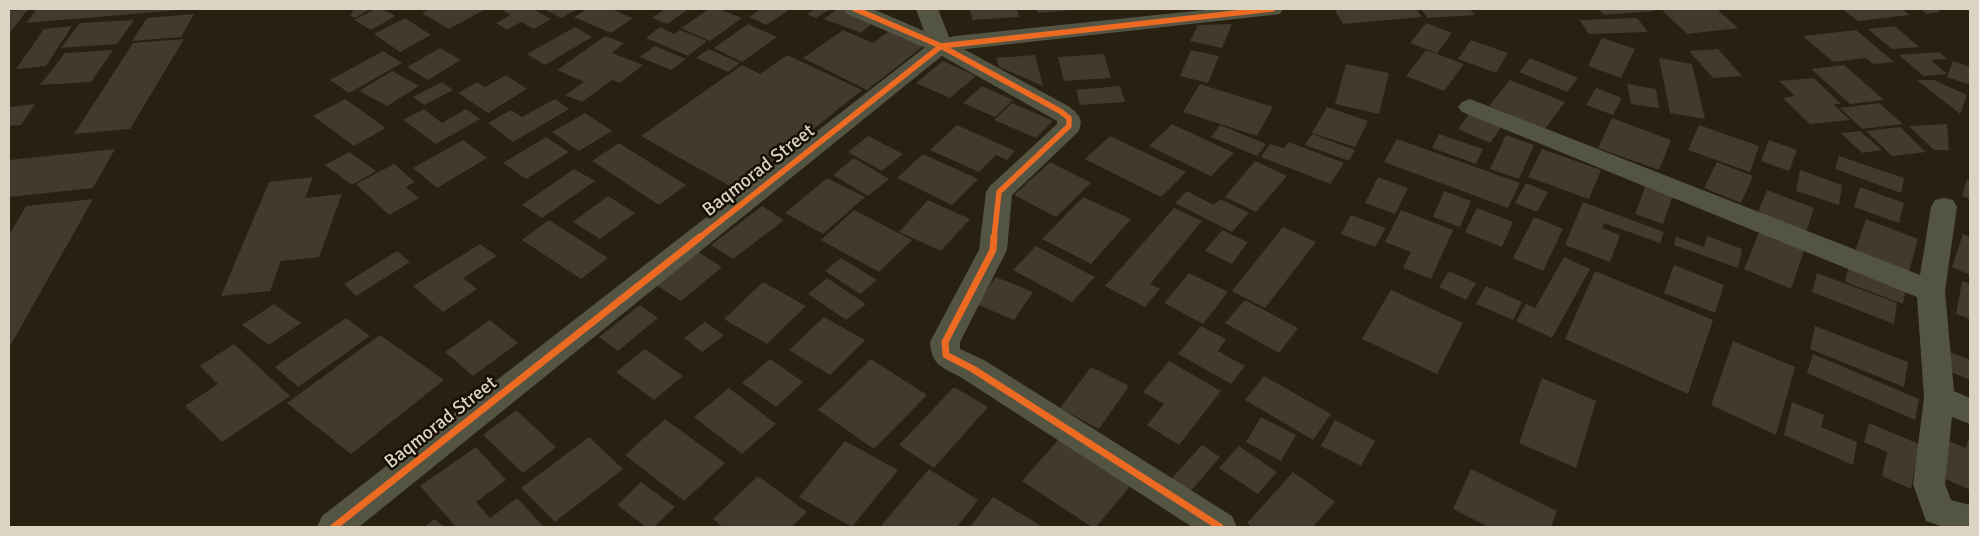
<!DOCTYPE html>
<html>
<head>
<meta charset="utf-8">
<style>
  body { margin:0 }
  #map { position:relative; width:1979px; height:536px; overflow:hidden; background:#282010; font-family:Signika,sans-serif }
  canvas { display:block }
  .frame { position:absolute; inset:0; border:10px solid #dcd3c2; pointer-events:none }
</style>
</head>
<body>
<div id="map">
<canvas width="1979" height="536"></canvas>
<div class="frame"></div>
</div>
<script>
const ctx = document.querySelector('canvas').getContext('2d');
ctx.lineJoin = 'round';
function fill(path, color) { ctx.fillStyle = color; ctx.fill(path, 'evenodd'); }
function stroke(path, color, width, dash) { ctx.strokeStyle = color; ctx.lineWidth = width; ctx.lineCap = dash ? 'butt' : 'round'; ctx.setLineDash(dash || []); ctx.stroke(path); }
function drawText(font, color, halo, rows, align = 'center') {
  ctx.font = font + ' Signika,sans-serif'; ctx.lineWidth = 5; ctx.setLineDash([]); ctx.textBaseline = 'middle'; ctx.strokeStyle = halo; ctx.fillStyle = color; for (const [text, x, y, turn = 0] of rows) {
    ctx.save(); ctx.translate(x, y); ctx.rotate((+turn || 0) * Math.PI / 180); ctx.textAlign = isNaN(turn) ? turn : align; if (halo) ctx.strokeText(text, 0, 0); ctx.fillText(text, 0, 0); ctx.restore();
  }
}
const building = new Path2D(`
  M28,9L9,34V11Z
  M37,9H180V10L26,23Z
  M354,9H370L355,18L350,16Z
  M375,9H381L396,16L371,30L354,20Z
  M430,9H486L449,29L422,13Z
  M507,9H533L551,19L534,29L521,22L507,30L496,23L510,15L503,11Z
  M544,9H578L561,18Z
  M587,9H611L633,18L611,33L574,17Z
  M665,9H689L667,24L652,18Z
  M709,9H719L742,18L710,41L681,28Z
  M761,9H791L766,25L749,17Z
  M815,9H830L816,18L807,14Z
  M837,9H843L875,21L861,33L824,19Z
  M970,9H1017L1019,17L972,20Z
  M1037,9H1073V10L1038,13Z
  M1334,9H1416L1422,17L1343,24Z
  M1421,9H1470L1475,15L1427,18Z
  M1598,9H1653L1655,11L1604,15Z
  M1661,9H1717L1738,28L1687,34Z
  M1842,9H1902L1910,15L1858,21Z
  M1921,9H1936L1941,12L1927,14Z
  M194,14L181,37L132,41L147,18Z
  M405,18L431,35L400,52L374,34Z
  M1637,18L1648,32L1589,34L1579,20Z
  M134,20L117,44L61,48L80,23Z
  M1426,23L1452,33L1437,53L1410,43Z
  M748,24L777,37L742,62L714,48Z
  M1232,24L1222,48L1190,41L1198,25Z
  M72,26L46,66L16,69L44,29Z
  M1895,26L1919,47L1892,49L1868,29Z
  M575,27L592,37L545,65L527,54Z
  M660,27L674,34L680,30L707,41L688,56L646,38Z
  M892,29L926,44L867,90L803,58L843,30L873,43Z
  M1856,30L1894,62L1873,64L1866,58L1833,62L1803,36Z
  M605,36L624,43L612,53L643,65L620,83L612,80L582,102L565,95L584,82L557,70Z
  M1602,38L1635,49L1621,78L1588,66Z
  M184,39L130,129L74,134L133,43Z
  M1471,40L1508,53L1496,73L1458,59Z
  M655,46L686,59L671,70L640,57Z
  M440,48L461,60L428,80L407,67Z
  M709,49L740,63L728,72L696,58Z
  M1718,49L1742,76L1713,78L1689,51Z
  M113,50L91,82L40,85L65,53Z
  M1191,50L1219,56L1208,83L1180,76Z
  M1426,50L1464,64L1444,91L1406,76Z
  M383,51L402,63L349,93L330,80Z
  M1939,52L1947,59L1931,60L1947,74L1923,76L1899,55Z
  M1104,54L1111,78L1064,81L1058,57Z
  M787,55L862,90L737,190L641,136L742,65L760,74Z
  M1035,55L1043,86L999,67L996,58Z
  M1530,58L1578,78L1567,92L1519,72Z
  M1659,58L1692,64L1705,119L1670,113Z
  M943,61L976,76L950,98L916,83Z
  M1953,61L1970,67V85L1947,77Z
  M1346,64L1389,73L1379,114L1335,104Z
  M1844,65L1884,100L1850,104L1811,69Z
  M392,71L419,86L387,106L359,91Z
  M506,75L527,89L488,113L458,93L477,82L485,87Z
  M1814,78L1841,104H1833L1850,120L1810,124L1783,98L1795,96L1779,81Z
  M1510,80L1565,102L1545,129L1489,106Z
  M1917,80H1934L1967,95L1960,114Z
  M442,82L453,90L424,105L413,97Z
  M1200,84L1273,107L1257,136L1183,112Z
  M1627,84L1656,89L1659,108L1631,104Z
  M982,86L1013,100L995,117L963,103Z
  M1120,86L1125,102L1080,105L1076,90Z
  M1596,88L1622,98L1613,115L1586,105Z
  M345,99L386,128L354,146L313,116Z
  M555,99L569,109L513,142L488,123L511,110L522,117Z
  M1012,103L1053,121L1036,138L994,120Z
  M1879,103L1903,124L1862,129L1840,108Z
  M35,104L21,125L9,126V107Z
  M1327,107L1368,121L1355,147L1312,133Z
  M424,109L442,123L466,109L480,119L436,144L403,120Z
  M1471,112L1503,125L1490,143L1458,129Z
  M585,113L612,131L579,151L552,132Z
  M1612,118L1671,140L1659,170L1598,148Z
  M1172,124L1234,153L1211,176L1149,146Z
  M1947,124L1949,150H1934L1909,126Z
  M957,125L1015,151L1007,160L996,155L979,172L930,150Z
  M1220,125L1266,144L1257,156L1211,137Z
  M1699,125L1759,146L1750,172L1688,150Z
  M1900,127L1926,152L1892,156L1866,131Z
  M1860,131L1882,150L1862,153L1841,133Z
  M1312,134L1355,150L1349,161L1305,145Z
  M1439,134L1483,149L1476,164L1432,148Z
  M1506,135L1534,145L1519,179L1490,169Z
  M868,136L903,154L882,171L848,152Z
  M1110,136L1186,172L1161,197L1085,159Z
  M546,137L569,152L526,179L503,163Z
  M1397,139L1520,183L1508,208L1384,162Z
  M463,140L487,158L437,188L413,168Z
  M1769,140L1797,150L1789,171L1761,161Z
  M1289,142L1344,163L1330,184L1261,157L1270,144L1284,148Z
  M619,143L686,185L659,205L592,161Z
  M115,149L93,188L9,197V160Z
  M1542,149L1601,170L1589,199L1528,177Z
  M349,152L376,171L352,185L325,165Z
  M923,154L978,179L952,205L897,178Z
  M1839,156L1904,178L1901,193L1835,169Z
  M854,158L889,179L868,196L833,175Z
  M1255,161L1287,176L1256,212L1225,197Z
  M1050,162L1091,183L1056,217L1014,195Z
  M1717,162L1753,176L1741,203L1704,188Z
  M394,164L415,182L406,187L419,198L389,215L356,184Z
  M574,169L595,181L542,218L522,205Z
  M1800,170L1842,185L1839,205L1796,191Z
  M313,177L305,198L342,194L319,257L281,261L270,291L221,296L269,182Z
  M1378,177L1408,188L1395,214L1365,203Z
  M827,178L865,197L823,234L785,213Z
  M1967,179L1970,180V199L1962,196Z
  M1526,183L1548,192L1537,212L1515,203Z
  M1646,185L1673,195L1663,224L1635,214Z
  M1860,187L1904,203L1899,223L1854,207Z
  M1767,190L1814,208L1804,238L1755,219Z
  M1187,191L1214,205L1220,199L1249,213L1232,232L1175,203Z
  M1444,191L1471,201L1460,227L1433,217Z
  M608,196L635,213L600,239L573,222Z
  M1083,197L1131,219L1091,264L1042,239Z
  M93,199L9,348V235L26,206Z
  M928,200L970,219L941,251L899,232Z
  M1583,202L1664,232L1660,243L1604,223L1602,228L1620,235L1610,262L1565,245Z
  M762,206L784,220L733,259L711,245Z
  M1174,208L1202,221L1150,284L1160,289L1145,307L1105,286Z
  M1477,208L1513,222L1502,247L1465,232Z
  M854,210L912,240L879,272L821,240Z
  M1401,210L1453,230L1431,279L1403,268L1411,252L1385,242Z
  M1351,215L1386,228L1375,247L1341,234Z
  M1534,217L1563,229L1543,271L1513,258Z
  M1866,219L1918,239L1907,279L1853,257Z
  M549,220L608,258L581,279L522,240Z
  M1283,227L1316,242L1265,308L1232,291Z
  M1222,230L1248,242L1232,264L1205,251Z
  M1760,230L1805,248L1791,289L1744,269Z
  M1963,234L1970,237V275L1952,267Z
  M1707,236L1742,249L1738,268L1674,245L1676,237L1704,247Z
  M480,244L497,256L463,278L477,289L443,312L413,286Z
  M1036,246L1095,277L1072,302L1013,270Z
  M695,250L722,267L681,301L653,283Z
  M397,251L410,262L356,296L344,284Z
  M1564,257L1590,269L1552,338L1516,321L1526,304L1535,308Z
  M841,258L877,280L860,294L825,271Z
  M1674,265L1724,285L1715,313L1664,293Z
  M1849,266L1906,288L1903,304L1845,282Z
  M1449,271L1476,283L1466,300L1439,287Z
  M1595,271L1713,320L1688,394L1565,339Z
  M1189,273L1228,292L1203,324L1164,303Z
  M1817,273L1897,303L1894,324L1812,292Z
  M996,277L1033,292L1014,320L976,304Z
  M827,278L866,304L846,320L808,294Z
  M1962,281L1970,284V319L1956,314Z
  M763,282L806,306L767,344L724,319Z
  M1486,286L1522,302L1513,320L1476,304Z
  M1391,290L1463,323L1437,374L1362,339Z
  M1245,300L1298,328L1279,353L1225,323Z
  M274,304L301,323L269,345L242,325Z
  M640,305L658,318L618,351L599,337Z
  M824,317L865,340L830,375L789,350Z
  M346,318L370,336L298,387L275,367Z
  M490,320L518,343L473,376L445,352Z
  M705,322L724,335L702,352L684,338Z
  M1201,326L1226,339L1218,351L1245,366L1231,384L1178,354Z
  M1815,326L1908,362L1904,387L1810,349Z
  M380,335L444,380L351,454L287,403Z
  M1733,341L1795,367L1776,435L1711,405Z
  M234,344L290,396L222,442L185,406L218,384L200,366Z
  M645,349L683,376L654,400L616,372Z
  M1943,349L1970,360V380L1939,367Z
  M1813,354L1919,399L1915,420L1807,373Z
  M770,359L803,382L776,407L742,383Z
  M871,359L927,395L874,449L818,410Z
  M1169,361L1221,391L1179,445L1147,425L1164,404L1143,392Z
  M1091,367L1129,386L1099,429L1060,408Z
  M1264,376L1331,414L1313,440L1245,400Z
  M1542,378L1596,401L1576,468L1519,443Z
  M954,387L988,407L934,468L899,445Z
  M729,388L776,424L742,454L694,417Z
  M1792,402L1824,415L1821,427L1857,442L1853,465L1784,435Z
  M516,410L556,447L523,473L483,435Z
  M1261,417L1296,435L1281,461L1246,442Z
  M665,419L725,463L684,501L625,455Z
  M1335,420L1375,441L1361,466L1321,446Z
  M1869,423L1919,444L1911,489L1882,476L1887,452L1864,442Z
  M1970,434V490L1939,476L1949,441L1966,448Z
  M589,437L623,469L555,522L521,488Z
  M1059,439L1131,485L1096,527H1092L1022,481Z
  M845,441L898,470L852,527L799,497Z
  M1202,445L1220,457L1190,492L1171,479Z
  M1239,446L1277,472L1258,494L1219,468Z
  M476,447L506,480L476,502L490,518L517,498L544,527H456L420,486Z
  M929,469L978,500L957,527H880Z
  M1471,469L1557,511L1551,527H1489L1453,509Z
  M1293,472L1335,502L1313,527H1252L1247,523Z
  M758,476L807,512L791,527H723L713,519Z
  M641,482L675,507L654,527H646L617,505Z
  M993,497L1043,527H970Z
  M435,519L444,527H424Z`);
const minor = new Path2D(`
  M844,9H873L924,31L916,9H938L951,42L1068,106C1078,113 1085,120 1078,132L1012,195L1007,250L960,342V349L984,360L1232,516L1237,527H1192L962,378C943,367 932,367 930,342L979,250L986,192L990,186L1057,124V121L933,51L847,14Z
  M1470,99L1920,275L1931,207L1935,200L1944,198L1953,200L1957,207L1945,291L1954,391L1970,398V424L1952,417L1945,484L1951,500L1970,505V527H1943L1926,521L1913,484L1924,398L1917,297L1462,112L1458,107L1462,102Z`);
const tertiary = new Path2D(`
  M1214,9H1283L1280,14L1272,15L948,51L359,527H317L322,516L933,41L955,36Z`);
const cyclewayFar1 = new Path2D(`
  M855,9L941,46L1060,111L1069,118V126L999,192L994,238
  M699,238L941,46L1272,9`);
const cycleway = new Path2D(`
  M994,237L993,250L945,342L946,355L973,369L1220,527
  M334,527L700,237`);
const streetNames = [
  ["Baqmorad Street",759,171,-38],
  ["Baqmorad Street",441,423,-38]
];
fill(building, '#42392f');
fill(minor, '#545443');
fill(tertiary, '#545443');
stroke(cyclewayFar1, '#ed6a23', 5.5);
stroke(cycleway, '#ed6a23', 7);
drawText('19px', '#dcd3c2', '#150f04', streetNames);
</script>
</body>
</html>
